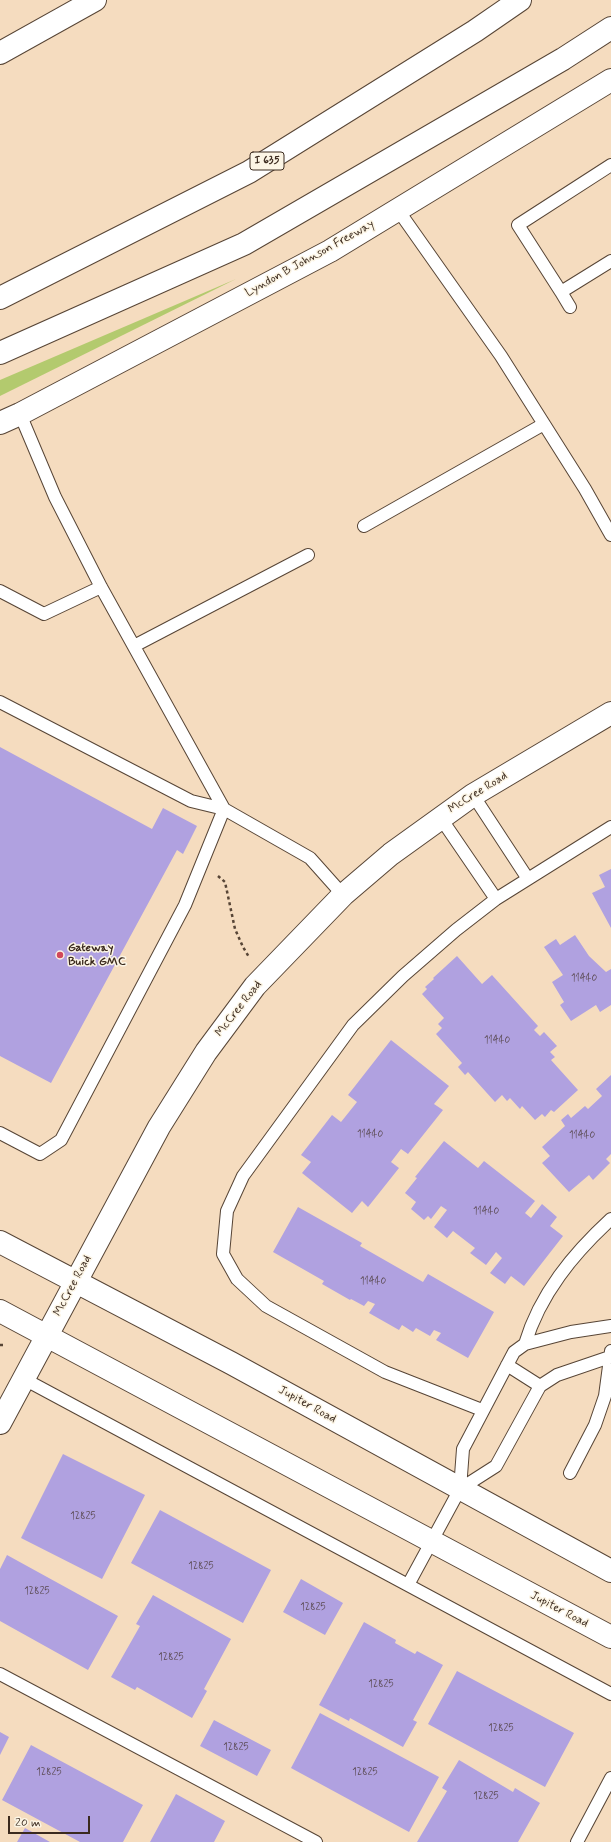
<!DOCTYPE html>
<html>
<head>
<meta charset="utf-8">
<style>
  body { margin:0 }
  #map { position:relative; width:611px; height:1842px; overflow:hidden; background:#f5dcbf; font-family:Mynerve,sans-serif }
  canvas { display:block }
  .scale { position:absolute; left:8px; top:1816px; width:82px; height:18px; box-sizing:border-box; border:2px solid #3b2a1e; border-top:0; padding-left:5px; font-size:12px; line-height:14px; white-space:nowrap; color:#3b2a1e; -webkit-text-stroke:3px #fcf5e5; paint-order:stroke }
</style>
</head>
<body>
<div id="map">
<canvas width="611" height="1842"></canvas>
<div class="scale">20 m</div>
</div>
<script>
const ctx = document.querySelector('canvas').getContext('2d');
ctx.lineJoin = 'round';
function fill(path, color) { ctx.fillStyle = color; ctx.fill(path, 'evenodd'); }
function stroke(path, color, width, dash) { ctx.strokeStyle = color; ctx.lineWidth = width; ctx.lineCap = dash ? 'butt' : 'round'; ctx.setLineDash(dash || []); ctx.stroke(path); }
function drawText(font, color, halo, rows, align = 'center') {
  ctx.font = font + ' Mynerve,sans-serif'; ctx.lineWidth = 3; ctx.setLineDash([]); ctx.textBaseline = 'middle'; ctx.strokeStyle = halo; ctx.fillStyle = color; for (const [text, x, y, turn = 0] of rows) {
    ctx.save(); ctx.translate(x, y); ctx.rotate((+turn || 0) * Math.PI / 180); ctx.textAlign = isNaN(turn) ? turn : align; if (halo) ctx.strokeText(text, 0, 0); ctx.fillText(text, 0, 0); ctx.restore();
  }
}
const green = new Path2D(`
  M236,279L0,396V380Z`);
const building = new Path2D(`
  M0,747L152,829L163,808L197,826L183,854L177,850L51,1083L0,1056Z
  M611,869V928L592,893L605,887L599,875Z
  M575,935L589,956L606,972L611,969V1005L600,1012L596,1005L571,1021L560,1005L564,1002L552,982L563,975L544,947L556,939L560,945Z
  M457,956L482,984L492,975L538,1026L534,1030L540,1036L544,1032L557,1046L550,1052L555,1057L551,1060L578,1090L554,1112L551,1110L545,1117L542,1114L535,1120L522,1106L520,1109L510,1098L507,1101L502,1095L495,1102L468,1072L465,1075L458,1067L462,1063L436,1034L442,1028L438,1024L444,1018L422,994L427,989L425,987L434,979L433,978Z
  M391,1040L449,1086L434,1104L443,1110L408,1154L401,1149L391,1162L399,1168L368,1207L362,1201L352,1213L302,1173L311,1162L301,1155L332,1115L341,1122L357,1102L348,1095Z
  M611,1075V1154L606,1159L610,1163L593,1180L589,1175L569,1192L542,1163L550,1156L542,1147L565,1126L561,1120L568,1114L571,1118L585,1106L588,1109L602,1096L596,1089Z
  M444,1141L478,1168L484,1161L535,1201L525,1213L531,1218L542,1204L557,1217L550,1226L563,1236L524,1286L511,1276L505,1284L490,1273L502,1258L496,1252L486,1265L470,1253L475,1248L453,1231L447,1238L434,1227L447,1210L441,1206L431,1219L428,1216L424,1220L411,1209L416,1202L405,1193L417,1178L415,1177Z
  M298,1207L362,1243L360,1246L423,1282L428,1274L494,1312L468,1358L436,1340L441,1333L434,1330L430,1336L416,1328L413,1332L402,1325L399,1330L369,1313L375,1304L368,1301L364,1306L351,1299L350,1300L322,1284L324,1281L273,1252Z
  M63,1454L145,1495L102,1579L21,1538Z
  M160,1510L271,1570L243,1623L131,1563Z
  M7,1555L118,1616L88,1670L0,1621V1569Z
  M301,1579L343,1603L325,1635L283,1612Z
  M153,1595L231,1639L204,1689L207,1691L192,1718L137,1687L135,1690L111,1677L140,1626L136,1624Z
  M364,1622L396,1640L395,1643L415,1654L417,1651L443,1665L413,1720L417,1722L403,1747L350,1718L349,1721L319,1705Z
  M457,1671L574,1733L545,1787L428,1724Z
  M320,1713L439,1777L409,1832L291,1768Z
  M214,1720L271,1750L257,1776L200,1746Z
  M0,1732L9,1737L0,1755Z
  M31,1745L143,1805L123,1842H80L2,1800Z
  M459,1760L513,1792L515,1788L540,1803L518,1842H417L447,1791L442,1788Z
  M176,1794L225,1821L214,1842H150Z
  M25,1828L50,1842H17Z`);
const path = new Path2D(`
  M218,876L225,882L235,929L243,947L249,957
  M0,1345H5`);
const lane = new Path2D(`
  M611,165L518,225L561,292L611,261
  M398,210L501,356L585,489L611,535
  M561,292L570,307
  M364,526L544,424
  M0,591L44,614L101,587
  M134,646L308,555
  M0,702L191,801L224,809L310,858L343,895
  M473,795L528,879
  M440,817L496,899
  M0,1133L40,1154L61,1140L185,905L224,809L101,587L55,497L20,414
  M525,1344C540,1294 573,1254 611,1219
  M507,1365L540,1386
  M24,1379L611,1694
  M482,1410L385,1372L266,1306L237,1279L223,1254L227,1211L243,1176L353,1025L403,976L456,930L496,899L611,827
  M570,1473L595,1425L605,1396L611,1351
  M460,1489L496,1466L540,1386L557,1375L610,1357
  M408,1585L460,1489L463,1449L514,1352L525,1344L571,1332L611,1326
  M0,1674L316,1842
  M577,1842L611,1778`);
const secondary = new Path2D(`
  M0,423L20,414L330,251L611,80
  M0,1242L231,1363L611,1571
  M0,1311L611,1637
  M0,1423L159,1127L206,1052L255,986L343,895L391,854L473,795L611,713`);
const highway = new Path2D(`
  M0,53L95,0
  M0,298L249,172L475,31L520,0
  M0,353L244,244L563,59L611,28`);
const markers = [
  [60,955,4,"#d1495b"]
];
const numberNames = [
  ["11440",584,979],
  ["11440",497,1041],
  ["11440",370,1135],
  ["11440",582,1136],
  ["11440",486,1212],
  ["11440",373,1282],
  ["12825",83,1517],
  ["12825",201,1567],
  ["12825",37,1592],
  ["12825",313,1608],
  ["12825",171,1658],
  ["12825",381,1685],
  ["12825",501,1729],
  ["12825",236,1748],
  ["12825",49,1773],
  ["12825",365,1773],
  ["12825",486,1797]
];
const shields = [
  [267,161,34]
];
const shieldNames = [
  ["I 635",267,161]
];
const streetNames = [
  ["Lyndon B Johnson Freeway",310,259,-29],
  ["McCree Road",478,793,-32],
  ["McCree Road",239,1009,-52],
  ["McCree Road",73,1286,-62],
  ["Jupiter Road",307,1405,29],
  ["Jupiter Road",559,1610,28]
];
const poiNames = [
  ["Gateway",68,948],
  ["Buick GMC",68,962]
];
fill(green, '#b3ca6e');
fill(building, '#b0a1e0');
stroke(lane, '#574536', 14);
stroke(secondary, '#574536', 24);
stroke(highway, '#574536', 24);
stroke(path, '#574536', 2.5, [3, 3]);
stroke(lane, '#fff', 12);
stroke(secondary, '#fff', 22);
stroke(highway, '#fff', 22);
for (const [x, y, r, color] of markers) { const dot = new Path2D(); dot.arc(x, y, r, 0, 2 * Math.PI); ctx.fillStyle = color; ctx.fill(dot); stroke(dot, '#fcf5e5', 1.5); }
drawText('10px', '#58484e', null, numberNames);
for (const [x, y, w] of shields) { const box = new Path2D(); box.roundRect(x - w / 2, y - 9, w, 18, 3); ctx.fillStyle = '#fcf5e5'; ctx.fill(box); stroke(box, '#3b2a1e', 1); }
drawText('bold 11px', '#3b2a1e', null, shieldNames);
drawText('12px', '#3b2a1e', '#fcf5e5', streetNames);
drawText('bold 12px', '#3b2a1e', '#fcf5e5', poiNames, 'left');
</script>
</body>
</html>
